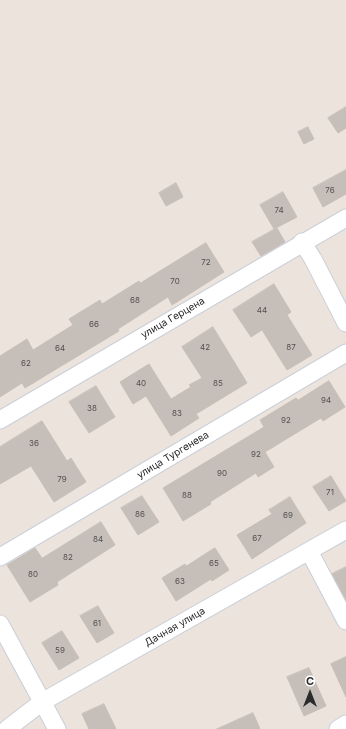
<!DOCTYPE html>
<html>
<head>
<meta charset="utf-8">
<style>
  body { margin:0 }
  #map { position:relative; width:346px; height:729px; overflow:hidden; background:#ece3dd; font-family:Inter,sans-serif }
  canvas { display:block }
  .north { position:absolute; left:290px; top:673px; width:40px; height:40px; -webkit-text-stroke:3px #fff; paint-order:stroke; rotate:0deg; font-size:11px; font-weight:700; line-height:16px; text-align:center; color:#2b2b2b }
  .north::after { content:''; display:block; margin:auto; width:14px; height:18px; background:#2b2b2b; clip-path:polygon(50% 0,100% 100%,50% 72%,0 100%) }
</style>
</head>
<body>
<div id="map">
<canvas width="346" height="729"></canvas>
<div class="north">С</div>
</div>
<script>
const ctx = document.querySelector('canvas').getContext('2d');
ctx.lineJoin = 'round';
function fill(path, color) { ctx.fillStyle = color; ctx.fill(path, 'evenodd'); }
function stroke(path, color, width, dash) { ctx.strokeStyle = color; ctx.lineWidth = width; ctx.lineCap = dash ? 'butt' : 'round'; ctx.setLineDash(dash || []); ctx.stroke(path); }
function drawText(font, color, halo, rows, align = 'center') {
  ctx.font = font + ' Inter,sans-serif'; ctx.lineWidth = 4; ctx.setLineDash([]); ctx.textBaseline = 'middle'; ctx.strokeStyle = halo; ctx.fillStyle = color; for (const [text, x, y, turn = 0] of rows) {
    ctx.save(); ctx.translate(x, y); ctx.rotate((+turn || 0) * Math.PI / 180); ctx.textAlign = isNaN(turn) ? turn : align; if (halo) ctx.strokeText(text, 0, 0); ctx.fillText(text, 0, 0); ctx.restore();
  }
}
const building = new Path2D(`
  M346,107V128L338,133L328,118Z
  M308,127L314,139L304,144L298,132Z
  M346,170V194L323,207L313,188Z
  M176,183L183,197L166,206L159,193Z
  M283,192L297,217L274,229L260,205Z
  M277,228L285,242L261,256L252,242Z
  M206,243L224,272L172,305L168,297L118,329L119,331L25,388L22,383L0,397V356L27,339L33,350L73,325L69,319L100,300L102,304L139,281L140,283Z
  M274,284L291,312L287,315L312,355L287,370L262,330L251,337L233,310Z
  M213,327L247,383L196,414L199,418L171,436L146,396L133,404L120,382L149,364L171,399L191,387L189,385L202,378L182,347Z
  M329,381L345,407L323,421L321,418L265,452L274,467L258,477L256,473L210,502L211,504L183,521L163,488L264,427L260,420L296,398L298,400Z
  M96,386L115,417L89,433L69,402Z
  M42,421L67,461L71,458L86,482L54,502L31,466L0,484V447Z
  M331,476L346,501L329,511L313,487Z
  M142,496L159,522L138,535L121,508Z
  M290,497L306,523L252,559L237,535L272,514L269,510Z
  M101,522L115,545L57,582L58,585L30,602L7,565L35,548L42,558Z
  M215,548L229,570L212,581L211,579L176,601L162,578L185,564L186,566Z
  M346,567V600L332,574Z
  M98,606L114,633L97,643L80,616Z
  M62,631L79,658L59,670L42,643Z
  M346,657V697L331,664Z
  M309,668L326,706L304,716L287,677Z
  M104,704L116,729H89L82,714Z
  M253,713L260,729H217Z`);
const street = new Path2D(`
  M302,242L313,259L346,323
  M0,420L346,218
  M309,551L346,621
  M0,557L346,353
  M0,624L57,729
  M7,729L42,702L346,530
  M338,729L346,724`);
const numberNames = [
  ["76",330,191],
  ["74",279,211],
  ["72",206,263],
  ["70",175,282],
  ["68",135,301],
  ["44",262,311],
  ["66",94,325],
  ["42",205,348],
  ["87",291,348],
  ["64",60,349],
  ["62",26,364],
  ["40",141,384],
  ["85",218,384],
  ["94",326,401],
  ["38",92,409],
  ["83",177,414],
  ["92",286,421],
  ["36",34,444],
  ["92",256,455],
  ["90",222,474],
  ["79",62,480],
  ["71",330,493],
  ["88",187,496],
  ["86",140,515],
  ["69",288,516],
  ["67",257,539],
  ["84",98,540],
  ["82",68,558],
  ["65",214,564],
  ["80",33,575],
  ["63",180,582],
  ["61",97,624],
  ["59",60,651]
];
const streetNames = [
  ["улица Герцена",173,318,-30],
  ["улица Тургенева",173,455,-31],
  ["Дачная улица",175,627,-30]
];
fill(building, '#c5beb9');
stroke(building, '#c8bfb7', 1);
stroke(street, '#c9cfd8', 19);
stroke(street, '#fff', 17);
drawText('8px', '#52504e', null, numberNames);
drawText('10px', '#2b2b2b', '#fff', streetNames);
</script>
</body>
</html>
